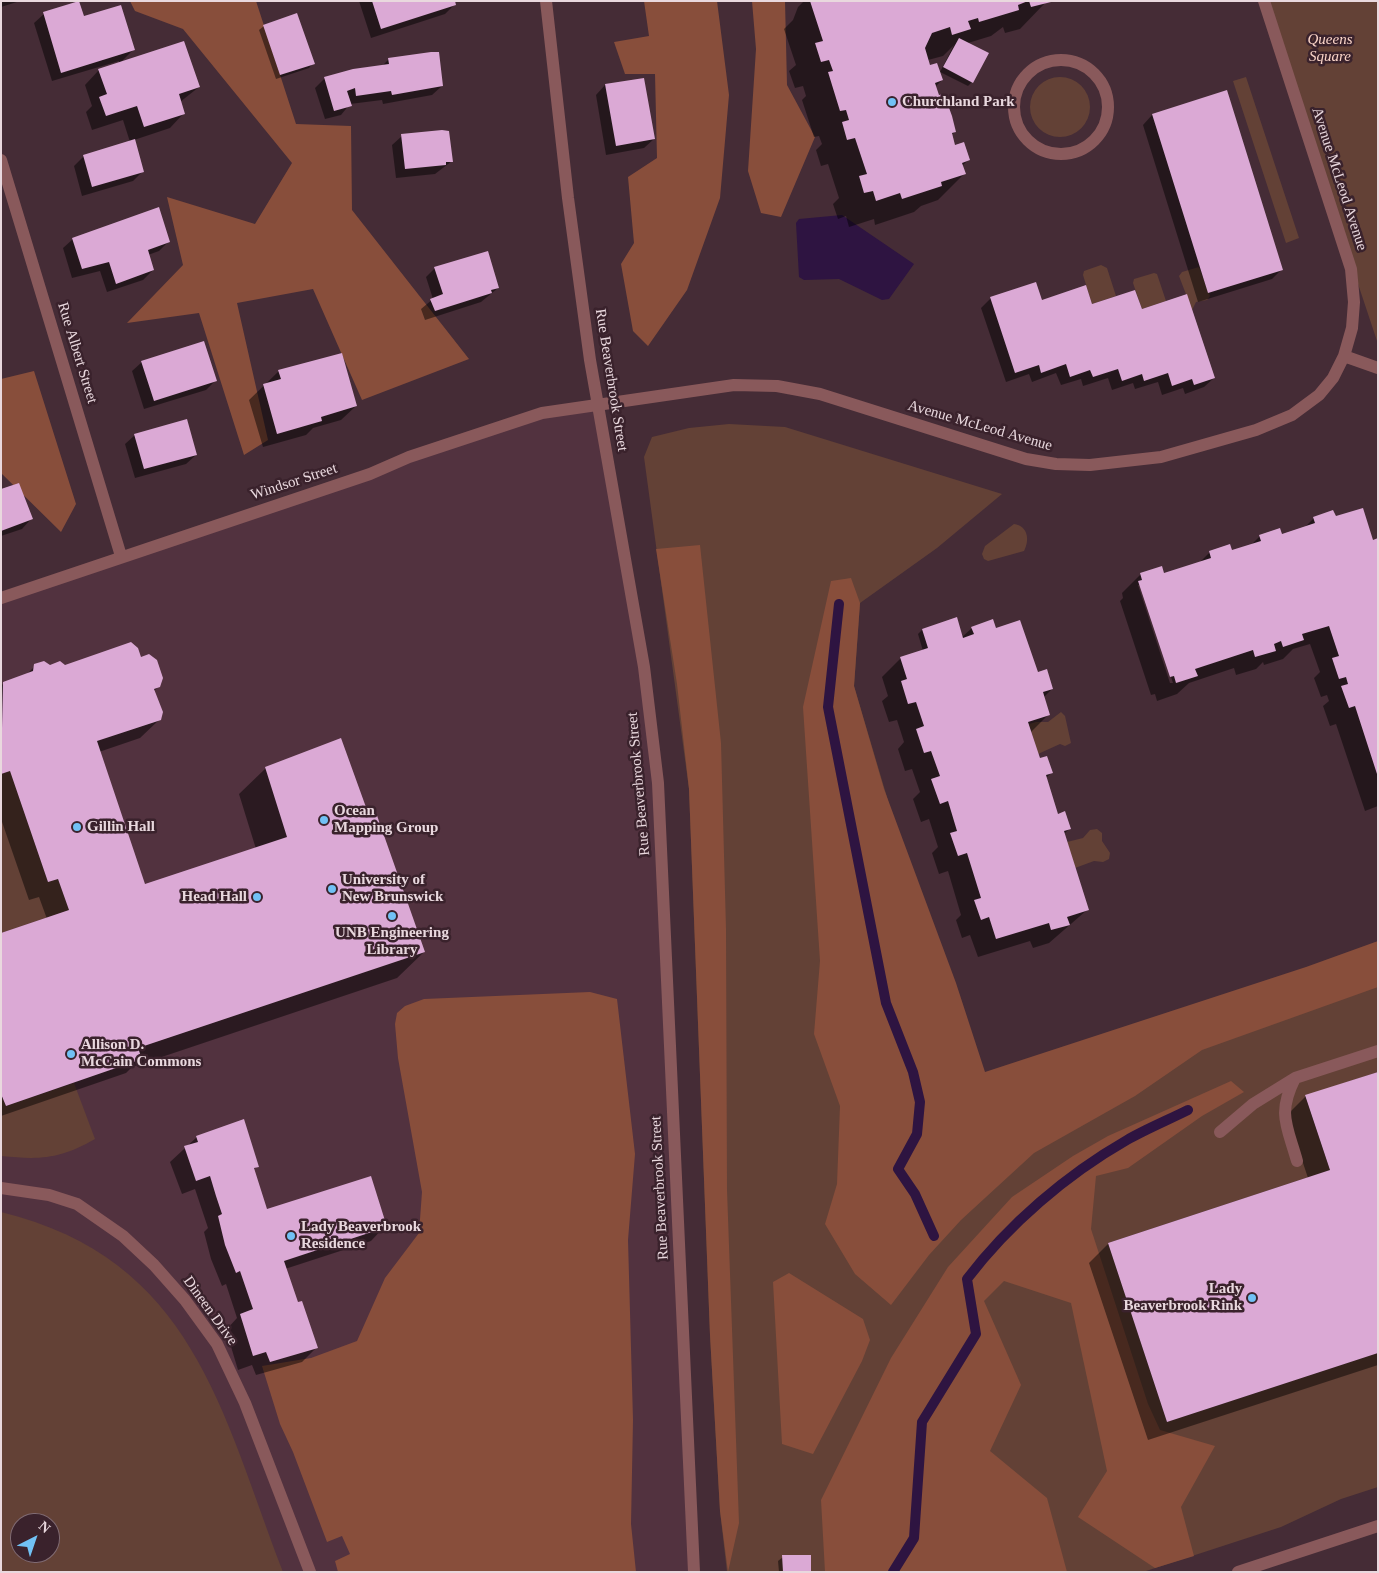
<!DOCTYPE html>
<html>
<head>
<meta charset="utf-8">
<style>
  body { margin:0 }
  #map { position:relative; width:1379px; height:1573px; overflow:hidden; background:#452c36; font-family:Georgia,serif }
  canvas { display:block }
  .frame { position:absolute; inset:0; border:2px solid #e9d8de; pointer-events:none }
  .north { position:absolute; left:10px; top:1513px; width:50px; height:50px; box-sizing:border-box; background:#3a222c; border:1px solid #806b73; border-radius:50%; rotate:41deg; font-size:14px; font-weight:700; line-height:20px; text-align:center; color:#e9d8de }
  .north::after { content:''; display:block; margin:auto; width:18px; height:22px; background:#71c1f5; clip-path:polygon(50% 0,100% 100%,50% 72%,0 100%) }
</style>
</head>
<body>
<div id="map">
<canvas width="1379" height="1573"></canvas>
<div class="frame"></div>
<div class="north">N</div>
</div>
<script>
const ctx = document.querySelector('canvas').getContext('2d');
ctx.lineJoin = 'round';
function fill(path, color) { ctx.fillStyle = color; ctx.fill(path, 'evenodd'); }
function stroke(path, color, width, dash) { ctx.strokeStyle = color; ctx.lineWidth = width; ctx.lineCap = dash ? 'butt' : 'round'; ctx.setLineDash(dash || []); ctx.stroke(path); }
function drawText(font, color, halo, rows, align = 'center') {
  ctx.font = font + ' Georgia,serif'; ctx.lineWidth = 5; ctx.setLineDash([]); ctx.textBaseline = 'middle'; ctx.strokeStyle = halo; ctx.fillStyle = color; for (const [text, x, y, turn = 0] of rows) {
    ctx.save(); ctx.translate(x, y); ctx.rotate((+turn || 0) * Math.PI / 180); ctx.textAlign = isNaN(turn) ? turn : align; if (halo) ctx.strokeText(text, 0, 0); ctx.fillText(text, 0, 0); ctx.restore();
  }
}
const built = new Path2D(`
  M598,404L658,783L694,1572H1V598L542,413ZM20,1523H50V1553H20Z`);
const green = new Path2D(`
  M1264,1H1378V344Z
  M1030 107a30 30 0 1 1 60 0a30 30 0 1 1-60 0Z
  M1246,77L1299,238L1286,243L1233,81Z
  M1101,265L1107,268L1116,296L1092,304L1083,275L1084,271Z
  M1199,267L1210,296L1207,300L1196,302L1192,310L1179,276L1182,272Z
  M1154,273L1157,274L1166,301L1142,309L1133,283L1134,279Z
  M729,424L785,427L1002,494L937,548L860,603L854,686L974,1090L1378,981V1072L1305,1096L1330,1170L1108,1243L1167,1422L1378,1353V1487L1341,1499L1281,1527L1143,1572H727L720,1511L710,1335L689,789L644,457L652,437L689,428Z
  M1014,524C1028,526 1030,540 1024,551L988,561L984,559L982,554L985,546Z
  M1061,712L1065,716L1071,743L1065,746L1060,744L1038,754L1029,724L1036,722H1048Z
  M10,771L48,882L58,879L69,910L1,933V774Z
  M1097,829L1102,833V841L1110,853L1109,859L1103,862L1094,861L1075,868L1067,842L1083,838L1090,830Z
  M74,1083L95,1139C60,1159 41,1160 1,1156V1095L6,1106Z
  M1,1212C193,1259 221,1410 283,1572H1ZM20,1523H50V1553H20Z`);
const forest = new Path2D(`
  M130,1H256L296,124L351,126L352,210L469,359L362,400L313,289L237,303L268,440L244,455L199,313L127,323L183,265L167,197L255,224L292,163L183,29L135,11Z
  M644,1H717L729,95L720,198L687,290L648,346L633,331L621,264L634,243L628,177L657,158L655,74H625L614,42L649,36Z
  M752,1H785L787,85L815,137L781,217L761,213L748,171L756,49Z
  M34,371L76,504L61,532L1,473V379Z
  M700,545L721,743L726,929L727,1190L739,1523L728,1572L720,1511L710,1335L689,789L677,684L656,549Z
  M851,578L860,603L854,686L884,789L956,983L985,1072L1306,967L1378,941V987L1202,1050L1135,1096L1034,1153L961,1220L929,1255L891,1305L855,1274L825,1224L837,1184L840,1106L814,1034L820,961L803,707L831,581Z
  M590,992L617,999L635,1154L628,1240L633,1420L631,1524L636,1572H338L335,1561L350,1554L342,1536L327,1542L293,1452L280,1424L262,1366L311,1358L357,1341L385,1278L419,1233L422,1192L398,1058L395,1024L397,1013L405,1006L424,999Z
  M1231,1081L1244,1092L1202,1116L1128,1168L1096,1176L1091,1229L1148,1404L1160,1430L1215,1446L1181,1507L1194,1556L1155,1568L1078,1517L1107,1471L1071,1303L1004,1281L984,1301L1021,1385L990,1451L1047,1498L1067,1572H825L821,1500L891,1358L948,1267L1012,1197L1073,1156L1108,1136Z
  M789,1273L863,1319L870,1340L862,1361L813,1454L782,1444L773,1282Z`);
const water = new Path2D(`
  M842,215L914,264L889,299L882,300L839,279L804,280L799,277L796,223L799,219Z`);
const shadow = new Path2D(`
  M1,1H20L1,7Z
  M359,1H454L455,4L445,14L371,38Z
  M804,1H1046V2L1020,29L1005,33L1003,27L991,36L968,43L972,82L968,86L940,72L954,45L943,56L928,60L930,66L942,80L935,87L955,132L951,135L954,146L968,160L962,166L964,174L938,200L921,206L914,212L875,225L874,219L849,227L846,216L838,219L833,204L839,198L828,164L821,166L816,150L822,144L819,136L814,137L802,100L806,96L803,86L795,88L789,71L796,65L784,29L793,20L798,7Z
  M44,14L83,17L133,50L120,63L199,87L180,102L184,113L170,128L134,140L143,171L133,181L82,196L74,166L84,156L130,142L123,120L92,130L86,112L92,106L85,85L99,70L119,63V61L52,81L34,23Z
  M264,26L313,63L309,68L276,79L259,30Z
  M438,54L442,86L432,95L383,104L382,100L350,104L341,115L325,119L315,88L325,78L382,66L388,60Z
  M643,79L654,139L644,148L606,155L596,95L605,85Z
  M1227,92L1282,269L1272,279L1198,302L1143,125L1152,115Z
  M402,136L452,161L435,174L396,178L392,145Z
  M73,239L168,242L159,251L148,255L153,270L143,280L107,292L100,271L72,278L63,248Z
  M435,268L498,288L481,302L425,320L421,309L433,299L426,277Z
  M991,298L1141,311L1214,378L1204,387L1185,394L1183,388L1162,395L1158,382L1135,389L1133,383L1112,390L1108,378L1083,386L1081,379L1061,385L1056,373L1032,382L1029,374L1006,382L981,308Z
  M142,362L215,381L206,390L144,409L132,371Z
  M279,371L356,406L341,420L313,428L306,435L263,447L249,400Z
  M135,435L196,455L186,464L135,478L125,444Z
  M1,491L31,519L22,529L1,536Z
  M1314,518H1335L1372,541L1378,539V806L1365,811L1336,724L1330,726L1323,706L1329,701L1327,695L1321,697L1314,678L1320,672L1310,644L1293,649L1283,659L1264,665L1263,662L1256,669L1236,675L1234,668L1189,683L1177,694L1157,701L1155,694L1151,695L1120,601L1123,598L1122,593L1141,574L1163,575L1199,563L1210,552H1231L1251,545L1260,536H1281L1303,529ZM1138,585H1141L1173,683H1170Z
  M972,628L995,630L1052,689L1044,697L1049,714L1030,733L1039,760L1051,773L1045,779L1057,815L1069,829L1063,835L1087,910L1049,943L1033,948L1030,941L978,957L970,935L962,938L956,920L961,915L948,871L939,874L932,853L938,847L929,819L921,822L913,799L920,792L912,769L905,771L898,749L904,742L897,720L889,722L882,701L888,696L882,677L901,658L923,651L918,634L922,630L962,637Z
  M140,659L159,686L154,691L160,719L140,738L99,752L140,888L256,849L239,794L266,768L366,811L424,952L397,978L132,1067L126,1073L1,1116V935L47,919L39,897L29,900L1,819V685L26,675L35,666H65Z
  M1378,1073V1365L1148,1440L1089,1263L1108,1244L1308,1178L1287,1115L1306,1096Z
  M197,1137L257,1166L253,1170L266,1211L385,1226L371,1241L285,1269L297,1303L316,1348L302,1362L256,1375L252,1365L238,1370L226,1330L237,1318L226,1284L222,1286L211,1259L204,1232L208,1228L195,1189L182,1194L170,1162Z
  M783,1557L810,1572H779L778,1561Z`);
const stream = new Path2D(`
  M839,604L828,707L886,1003L913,1072L920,1102L917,1134L898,1169L915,1194L934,1236
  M893,1572L914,1538L922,1422L976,1334L967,1279C1009,1224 1066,1175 1127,1140C1146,1129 1168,1120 1188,1110`);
const building = new Path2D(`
  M79,1L84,16L121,5L135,50L61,73L43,12Z
  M372,1H455L456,5L381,29Z
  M810,1H1028L1018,5L1019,10L979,22L978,18L968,21L971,29L952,35L950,27L932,33L925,48L930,65L937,63L943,80L935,83L939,95L944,94L952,116L956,132L952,133L955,145L964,142L970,160L962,163L966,174L941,182L942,186L902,199L900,193L876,201L873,191L864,193L859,176L867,174L855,138L847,140L842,122L849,120L846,110L840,111L828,72L833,71L829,60L821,62L815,43L823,41Z
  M1029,1H1051V2L1031,7Z
  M297,13L315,64L280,75L263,25Z
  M959,38L989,53L973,83L943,67Z
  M184,41L200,87L179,94L185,114L144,127L137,106L106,116L99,97L107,94L98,69Z
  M431,52H439L443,86L392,95L391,91L356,96L355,88L347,91L352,106L334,111L324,77L353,69L389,64L388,58Z
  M644,78L655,139L616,146L605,84Z
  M1227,90L1283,270L1208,293L1152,114Z
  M442,130L449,131L453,162H446V165L405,169L401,134Z
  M135,139L144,172L92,187L83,155Z
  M159,207L170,242L148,250L154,270L116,284L109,262L82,269L72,238Z
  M488,251L499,288L491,290L492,293L435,311L430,299L443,294L434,267Z
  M1036,282L1042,300L1086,285L1092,304L1135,290L1142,309L1187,294L1215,378L1194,385L1192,379L1172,386L1168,373L1144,381L1142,374L1122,381L1118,369L1093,377L1090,370L1070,377L1066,364L1041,373L1039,365L1015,373L990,297Z
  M204,341L217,381L154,401L141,361Z
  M342,353L357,406L321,417L322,421L277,434L263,384L281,379L278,370Z
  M187,419L197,455L144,469L134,434Z
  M19,483L33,519L1,531V489Z
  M1363,508L1373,540L1378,538L1377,774L1355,706L1349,708L1341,686L1348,684L1346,677L1339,679L1332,658L1339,656L1329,626L1302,634L1304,640L1283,647L1281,641L1274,644L1276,651L1255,657L1253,650L1195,669L1198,676L1176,683L1174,676L1170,677L1138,581L1142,580L1140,573L1162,566L1164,573L1211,558L1209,551L1230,544L1232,550L1261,541L1259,535L1280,528L1282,534L1315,523L1313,517L1333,510L1336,516Z
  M957,617L963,638L974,634L971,627L993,619L996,628L1020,620L1038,672L1047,669L1053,689L1043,692L1050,715L1028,722L1040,758L1047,756L1053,773L1046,775L1058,814L1065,811L1071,829L1064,831L1089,910L1067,917L1070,925L1051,930L1049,923L996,939L989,917L981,920L974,900L981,898L967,853L958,856L950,833L957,831L948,801L940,804L931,779L940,776L931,751L924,753L916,729L924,726L916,702L908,704L901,681L907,679L900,657L928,648L922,629Z
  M131,642L138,648L141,657L149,654L157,660L163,678L160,687L154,689L163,712L161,720L97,741L145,884L287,837L265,767L341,738L367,810L374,807L425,952L138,1048L142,1059L6,1106L1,1094V933L69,910L58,879L48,882L10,771L1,774L3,682L33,671L34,664L44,661L50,665L60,661L65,665Z
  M1378,1072V1353L1167,1422L1108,1243L1330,1170L1305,1095Z
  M244,1119L259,1167L254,1168L267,1209L371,1176L387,1227L284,1261L298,1302L302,1301L318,1348L270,1362L266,1352L253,1356L240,1314L253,1309L240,1271L236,1273L225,1245L218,1216L222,1214L216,1196L210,1176L196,1181L184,1146L198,1142L196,1136Z
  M782,1555H811V1572H783Z`);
const minor = new Path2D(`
  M546,1L568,198L590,360L644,667L658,783L694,1572
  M1014 107a47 47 0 1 1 94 0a47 47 0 1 1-94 0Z
  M1,160L121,556
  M1344,356L1378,368
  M1,598L370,474L409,457L542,413L734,385L777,386L820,394L1026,459L1056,464L1090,465L1161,457L1256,430L1292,415L1319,395L1333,378L1344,356L1352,328L1354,302L1351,269L1264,1
  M1220,1132L1253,1104L1295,1078
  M1297,1161C1287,1125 1277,1114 1295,1078L1378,1051
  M1,1188L49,1195L77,1204L123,1236L154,1265L185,1300L217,1344L245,1403L310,1572
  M1238,1572L1378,1526`);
const markers = [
  [892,102,5,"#71c1f5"],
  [324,820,5,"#71c1f5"],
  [77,827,5,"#71c1f5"],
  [332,889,5,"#71c1f5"],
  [257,897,5,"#71c1f5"],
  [392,916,5,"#71c1f5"],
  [71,1054,5,"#71c1f5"],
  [291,1236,5,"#71c1f5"],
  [1252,1298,5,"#71c1f5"]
];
const parkNames = [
  ["Queens",1330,40],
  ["Square",1330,57]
];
const poiNames = [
  ["Churchland Park",902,102],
  ["Ocean",334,811],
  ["Mapping Group",334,828],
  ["Gillin Hall",87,827],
  ["University of",342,880],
  ["New Brunswick",342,897],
  ["Head Hall",247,897,"right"],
  ["UNB Engineering",392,933,"center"],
  ["Library",392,950,"center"],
  ["Allison D.",81,1045],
  ["McCain Commons",81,1062],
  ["Lady Beaverbrook",301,1227],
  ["Residence",301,1244],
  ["Lady",1242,1289,"right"],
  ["Beaverbrook Rink",1242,1306,"right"]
];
const streetNames = [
  ["Avenue McLeod Avenue",1339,179,72],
  ["Rue Albert Street",77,353,73],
  ["Rue Beaverbrook Street",611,380,81],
  ["Avenue McLeod Avenue",980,426,16],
  ["Windsor Street",294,482,-18],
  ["Rue Beaverbrook Street",639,784,-95],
  ["Rue Beaverbrook Street",660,1188,-93],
  ["Dineen Drive",210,1311,54]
];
fill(built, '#52323f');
fill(green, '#634136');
fill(forest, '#884e3b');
fill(water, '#2e1441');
fill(shadow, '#0007');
stroke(stream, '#2e1441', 10);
fill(building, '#dba9d5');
stroke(minor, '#89595b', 12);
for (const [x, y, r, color] of markers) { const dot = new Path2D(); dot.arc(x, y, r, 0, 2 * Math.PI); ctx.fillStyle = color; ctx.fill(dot); stroke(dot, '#3a222c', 2); }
drawText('italic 15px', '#fad4c8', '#3a222c', parkNames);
drawText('bold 15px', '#e9d8de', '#3a222c', poiNames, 'left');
drawText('15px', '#e9d8de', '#3a222c', streetNames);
</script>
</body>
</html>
